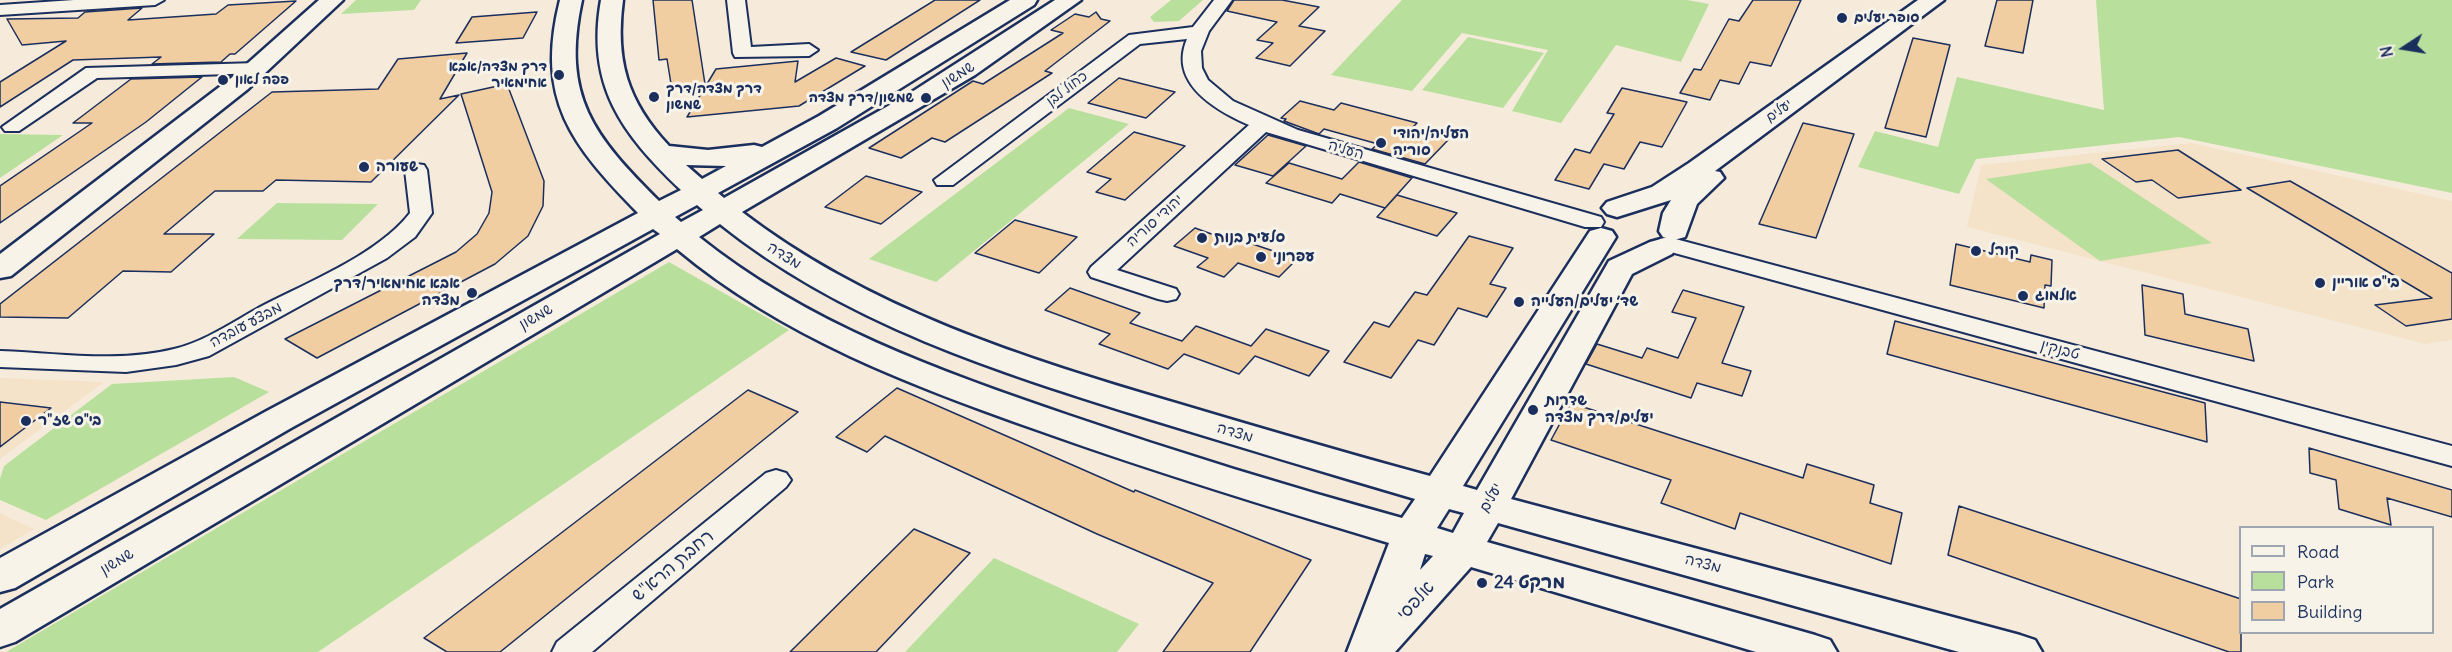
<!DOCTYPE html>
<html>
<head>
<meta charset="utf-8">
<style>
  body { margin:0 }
  #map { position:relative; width:2452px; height:652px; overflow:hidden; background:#f6ebda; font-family:Delius,sans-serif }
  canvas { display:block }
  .legend { position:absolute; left:2239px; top:526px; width:195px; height:108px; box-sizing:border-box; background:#f7f3e8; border:2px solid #9fa5b1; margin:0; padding:8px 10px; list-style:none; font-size:18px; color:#1b2f5e }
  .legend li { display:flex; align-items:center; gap:12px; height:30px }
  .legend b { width:30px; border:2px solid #9fa5b1 }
  .north { position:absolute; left:2374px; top:18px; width:60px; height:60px; -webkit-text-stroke:4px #f7f3e8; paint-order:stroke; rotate:258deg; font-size:16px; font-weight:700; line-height:24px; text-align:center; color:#1b2f5e }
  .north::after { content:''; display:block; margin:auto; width:21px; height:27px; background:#1b2f5e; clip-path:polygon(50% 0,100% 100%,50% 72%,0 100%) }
</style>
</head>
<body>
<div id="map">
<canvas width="2452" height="652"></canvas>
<ul class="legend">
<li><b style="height:8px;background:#f7f3e8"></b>Road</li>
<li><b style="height:16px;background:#b8e09c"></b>Park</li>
<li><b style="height:16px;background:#f1cda2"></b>Building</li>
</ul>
<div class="north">N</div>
</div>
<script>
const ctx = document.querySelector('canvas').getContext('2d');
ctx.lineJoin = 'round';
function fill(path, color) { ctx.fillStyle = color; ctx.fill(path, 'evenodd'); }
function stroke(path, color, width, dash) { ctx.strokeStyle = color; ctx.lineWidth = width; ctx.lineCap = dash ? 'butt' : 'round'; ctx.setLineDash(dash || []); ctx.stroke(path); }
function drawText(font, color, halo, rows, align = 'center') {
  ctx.font = font + ' Delius,"Playpen Sans Hebrew",sans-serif'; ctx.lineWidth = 6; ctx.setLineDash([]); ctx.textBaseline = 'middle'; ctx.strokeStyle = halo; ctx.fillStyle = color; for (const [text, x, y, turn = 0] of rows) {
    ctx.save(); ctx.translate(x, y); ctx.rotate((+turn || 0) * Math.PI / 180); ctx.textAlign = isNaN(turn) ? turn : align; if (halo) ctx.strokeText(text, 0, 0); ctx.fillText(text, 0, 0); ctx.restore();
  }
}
const built = new Path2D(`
  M2191,143L2452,201V340L2425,344L1967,227L1981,165Z
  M0,378L104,382L0,459Z
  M0,513L34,529L0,549Z`);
const green = new Path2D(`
  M356,0H421L414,10L341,14Z
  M1171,0H1203L1179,21L1154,22L1150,17Z
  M1402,0H1687L1709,4L1681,62L1616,45L1561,123L1512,111L1548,50L1462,33L1412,91L1331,75Z
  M2096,0H2452V193L2179,137L1976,159L1959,194L1858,167L1875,131L1938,147L1957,77L2104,110Z
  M1468,37L1544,53L1503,108L1422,90Z
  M1069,108L1129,124L936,282L869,259Z
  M0,134L63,135L0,178Z
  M2090,163L2212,243L2100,261L1986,179Z
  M277,203L378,204L342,240L237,239Z
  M669,262L789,330L318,652H6Z
  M234,377L269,392L46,520L0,500V479L4,466L112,384Z
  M994,558L1139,624L1117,652H905Z`);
const building = new Path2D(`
  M653,0H692L705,84L672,90L667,59L659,60Z
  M935,0H980L886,60L851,52Z
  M1234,0H1282L1319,7L1299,26L1325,31L1290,66L1256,58L1273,43L1257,40L1277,22L1227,11Z
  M1753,0H1801L1771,66L1750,62L1739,84L1720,80L1710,100L1680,93L1694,69L1701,70L1729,19L1739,21Z
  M1997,0H2033L2023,53L1985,46Z
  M296,1L235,54H230L221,62L152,64L161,57L73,60L0,107V82L66,41L22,45L7,19L78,18L85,12L142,8L128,20L216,14L228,5Z
  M537,12L523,38L456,43L472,17Z
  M1096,12L1101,19L1110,21L1045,71L1052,73L945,142L932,138L901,158L869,148L973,81L983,84L1063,33L1051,30L1075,14L1089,17Z
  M1913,38L1950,45L1926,137L1885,128Z
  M467,53L440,99L459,95L371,182L276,180L263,191H215L164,234H214L171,272L123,271L68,318L0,317V304L272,92L378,89L398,59Z
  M836,58L865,66L799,106L687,117L716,69L798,61L795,82Z
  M202,77L146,122L0,223V186L92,123H73L131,79Z
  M1119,78L1175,92L1146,118L1088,103Z
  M507,84L544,181L543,206L528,236L495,264L317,358L285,339L456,252L477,234L489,213L492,192L461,94Z
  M1622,88L1687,102L1662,147L1640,142L1624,169L1604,164L1589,189L1555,180L1575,149L1590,153L1614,114L1607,113Z
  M1300,101L1334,110L1341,103L1417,123L1412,128L1450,138L1425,164L1372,149L1378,144L1324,129L1319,134L1284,121L1286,119L1281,118Z
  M1803,123L1854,134L1816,238L1759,224Z
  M1134,132L1185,146L1125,200L1096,192L1111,179L1087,172Z
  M1268,135L1306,146L1273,176L1235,165Z
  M2178,150L2241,190L2178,198L2152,180L2136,182L2102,159Z
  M1359,162L1412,178L1385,208L1340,194L1332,203L1266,183L1289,163L1342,179Z
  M866,176L922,192L881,224L825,207Z
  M2290,181L2452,273V319L2406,326L2375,305L2432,298L2247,188Z
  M1397,195L1457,213L1437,236L1377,217Z
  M1015,220L1077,237L1039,273L975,253Z
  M1195,228L1217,236L1220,233L1297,259L1279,277L1238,263L1224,277L1197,267L1208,258L1174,246Z
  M1469,236L1513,248L1490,284L1506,288L1487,317L1458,308L1434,345L1418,340L1391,378L1344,362L1374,322L1389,327L1415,292L1427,295Z
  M1956,244L2030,262L2031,255L2052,260L2051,286L2045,285L2044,308L1950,285Z
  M2142,285L2183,294L2185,314L2248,329L2254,361L2145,335Z
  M1070,288L1140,313L1130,323L1182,341L1196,326L1251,346L1266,329L1329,351L1309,376L1255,356L1239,374L1184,354L1168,369L1099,344L1110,334L1045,310Z
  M1683,290L1744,307L1722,363L1751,371L1742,396L1697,383L1691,398L1586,364L1597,344L1642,358L1647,348L1678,358L1696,318L1672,312Z
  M1895,321L2205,403L2207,442L1887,354Z
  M897,388L1134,492L1135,490L1311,560L1250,652H1163L1213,583L1097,534L885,436L867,452L836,437Z
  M748,390L798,412L500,652H447L424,638Z
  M0,402L51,408L0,447Z
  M1571,403L1803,478L1807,464L1874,485L1870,503L1902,513L1891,564L1740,513L1735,529L1661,503L1671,480L1551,440Z
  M2309,448L2452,490V517L2387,498L2391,525L2339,509L2336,480L2310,473Z
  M1959,506L2241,599V652H2229L1948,555Z
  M914,529L970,553L876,652H790Z`);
const street = new Path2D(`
  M74,0H164L155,5L0,15V5Z
  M727,0H745L751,47L809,44L818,50L809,56L735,57L733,53Z
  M1214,0H1232L1209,31L1201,51L1202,68L1208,80L1233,101L1298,130L1601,217L1604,222L1601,227H1585L1266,132L1117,270L1176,289L1179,294L1176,299L1167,301L1158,299L1091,277L1088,272L1091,267L1249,125C1215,110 1168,83 1187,39L1140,44L953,185H937L934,180L1129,35L1193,27Z
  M257,63L266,69L264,73L97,78L19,131H5L2,127L86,68Z
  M416,164L424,165L427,170L432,213L415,237L387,258L209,356L176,365L126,372L0,367V351C57,353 117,363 174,349C204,342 233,322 260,307C306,283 379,254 410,213L405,170L408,165Z
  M1668,237L2452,446V466L1660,249L1656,244L1660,239Z
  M776,470L786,473L791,480L786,487L592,652H552L557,642L766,473Z`);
const secondary = new Path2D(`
  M319,0H343L248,89L11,276L0,278V254L230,79Z
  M560,0H582C561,97 594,136 659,201L681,190C621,133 586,85 601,0H623C615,60 627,101 669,146L708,150L754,145L762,147L819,116L1010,0H1037L1034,5L837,128L718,193L724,198L904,97L1055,0H1081L975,75L742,212C870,310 1023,358 1176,403C1260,428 1345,453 1430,476L1590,231L1601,228L1612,231L1616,237L1463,486L1477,490L1609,261L1650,242L1661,239L1672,242L1676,248L1672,254L1632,274L1511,499L2020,635L2035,640L2042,652H1959L1498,523L1487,542L1815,635L1830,640L1837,652H1756L1471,567L1395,652H1347L1389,543C1272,508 1155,472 1040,431C912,386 782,337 677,249L15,642L0,647V609L660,234L653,229L291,428L15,588L0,592V558L265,412L638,213C571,144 535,100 560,0ZM686,165L726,166L702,179ZM697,205L703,210L681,222L675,217ZM720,224C845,324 998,372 1149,419C1237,446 1326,473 1415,499L1402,518C1290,487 1179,453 1068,415C939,371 807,324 699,237ZM1449,509L1464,513L1453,533L1437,528ZM1425,554L1433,556L1420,570Z
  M1918,0H1944L1715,171L1720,172L1724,178L1697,204L1685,237L1674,240L1663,237L1659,231L1663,213L1671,200L1617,217L1607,214L1602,208L1607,202L1652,187L1689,163Z`);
const markers = [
  [1842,18,6,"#1b2f5e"],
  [559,75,6,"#1b2f5e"],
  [223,80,6,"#1b2f5e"],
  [654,97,6,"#1b2f5e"],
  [926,98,6,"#1b2f5e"],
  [1381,143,6,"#1b2f5e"],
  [364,167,6,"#1b2f5e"],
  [1202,238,6,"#1b2f5e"],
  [1976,251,6,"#1b2f5e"],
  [1261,257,6,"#1b2f5e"],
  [2320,283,6,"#1b2f5e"],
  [472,293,6,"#1b2f5e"],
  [2023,296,6,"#1b2f5e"],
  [1519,302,6,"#1b2f5e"],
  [1533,410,6,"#1b2f5e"],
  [26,421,6,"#1b2f5e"],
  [1482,583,6,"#1b2f5e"]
];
const farPoinames = [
  ["סופר יעלים",1854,18],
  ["דרך מצדה/אבא",547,67,"right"],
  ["אחימאיר",547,83,"right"],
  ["פפה לאון",235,80],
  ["דרך מצדה/דרך",666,89],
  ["שמשון",666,105],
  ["שמשון/דרך מצדה",914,98,"right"]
];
const farStreetnames = [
  ["כחול לבן",1067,89,-37],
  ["יעלים",1779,111,-36]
];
const streetNames = [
  ["שמשון",958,75,-32],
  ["העליה",1346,150,16],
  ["יהודי סוריה",1155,221,-42],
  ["מצדה",784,256,33],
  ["שמשון",536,317,-30],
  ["מבצע עובדה",246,325,-28],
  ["טבנקין",2060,350,15],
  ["מצדה",1235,433,17],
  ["יעלים",1491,498,-61],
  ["שמשון",117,562,-31],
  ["מצדה",1703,564,15]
];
const poiNames = [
  ["העליה/יהודי",1393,134],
  ["סוריה",1393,151],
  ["שעורה",376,167],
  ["סלעית בנות",1214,238],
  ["קורל",1988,251],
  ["עפרוני",1273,257],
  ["בי\"ס אוריין",2332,283],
  ["אבא אחימאיר/דרך",460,284,"right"],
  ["מצדה",460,301,"right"],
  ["אלמוג",2035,296],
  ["שד׳ יעלים/העלייה",1531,302],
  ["שדרות",1545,401],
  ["יעלים/דרך מצדה",1545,418],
  ["בי\"ס שז\"ר",38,421]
];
const nearStreetnames = [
  ["רחבת הרא\"ש",673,566,-40],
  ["אלפסי",1416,601,-48]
];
const nearPoinames = [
  ["מרקט 24",1494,583]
];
fill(built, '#f4e2c9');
fill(green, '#b8e09c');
fill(building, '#f1cda2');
stroke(building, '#1b2f5e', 1.5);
stroke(street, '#1b2f5e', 4);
stroke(secondary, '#1b2f5e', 5);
fill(street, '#f7f3e8');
fill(secondary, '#f7f3e8');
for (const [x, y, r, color] of markers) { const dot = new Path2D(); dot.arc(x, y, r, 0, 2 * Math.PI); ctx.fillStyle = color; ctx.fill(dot); stroke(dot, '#f7f3e8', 2); }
drawText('bold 14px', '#1b2f5e', '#f7f3e8', farPoinames, 'left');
drawText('14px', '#1b2f5e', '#f7f3e8', farStreetnames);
drawText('15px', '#1b2f5e', '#f7f3e8', streetNames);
drawText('bold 15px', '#1b2f5e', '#f7f3e8', poiNames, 'left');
drawText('18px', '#1b2f5e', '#f7f3e8', nearStreetnames);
drawText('bold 18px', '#1b2f5e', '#f7f3e8', nearPoinames, 'left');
</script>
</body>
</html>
